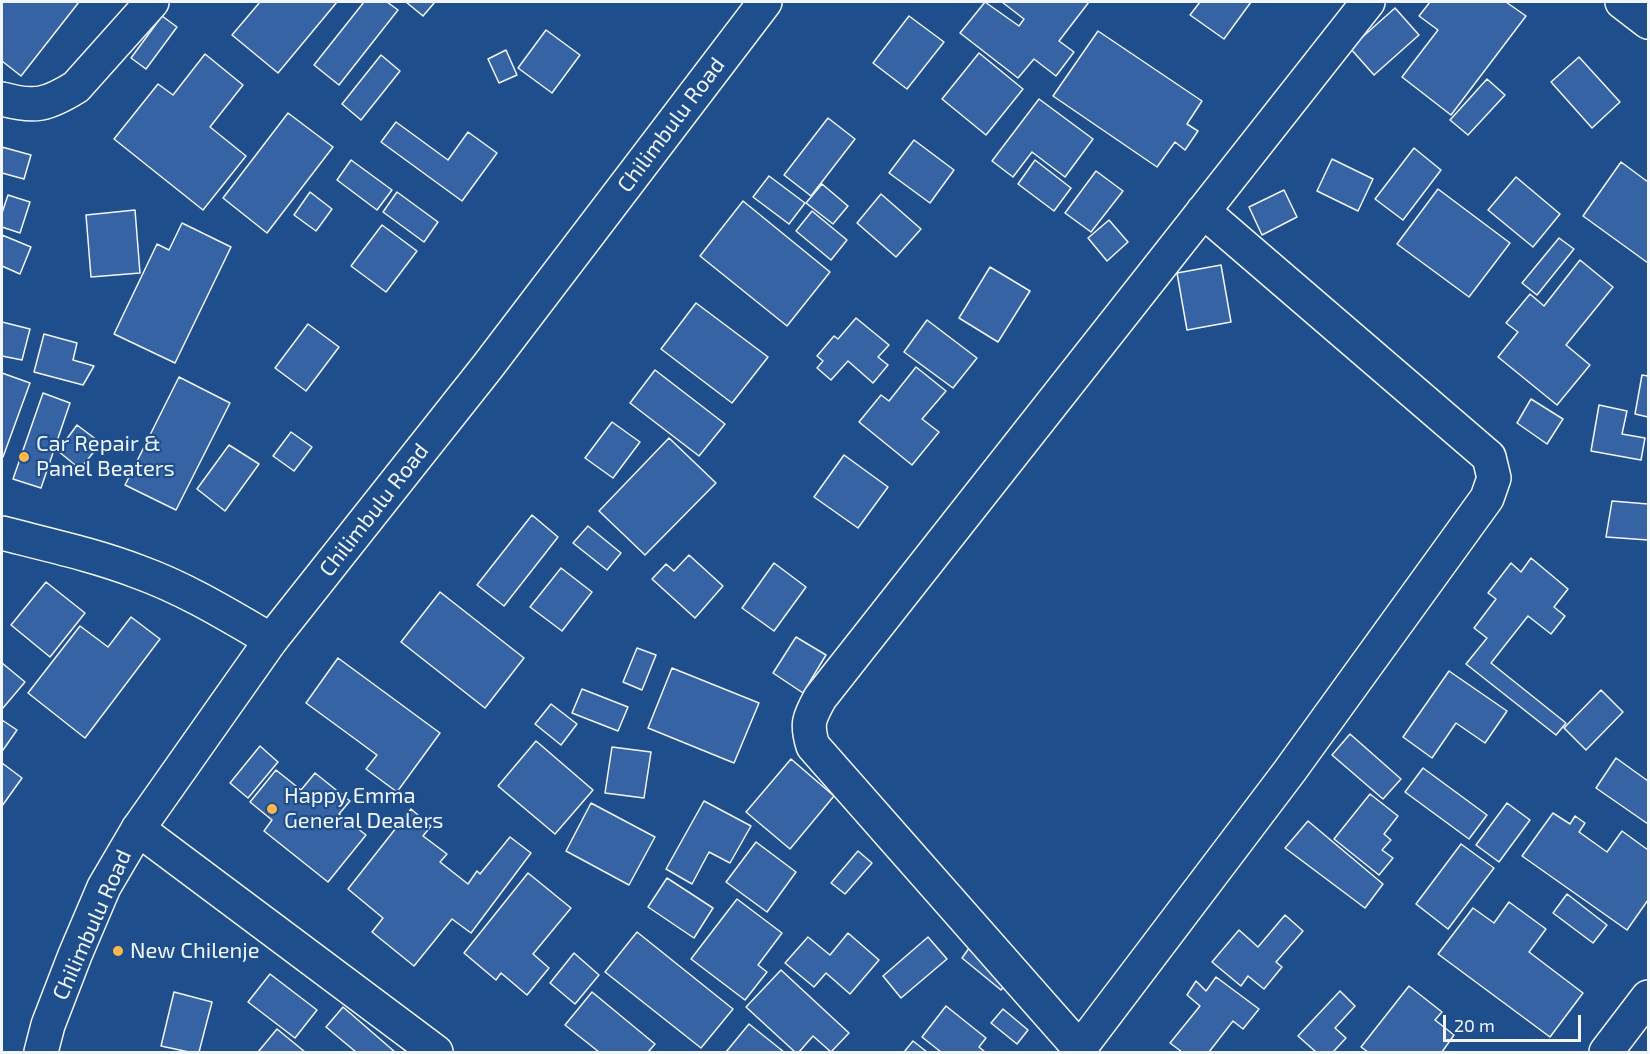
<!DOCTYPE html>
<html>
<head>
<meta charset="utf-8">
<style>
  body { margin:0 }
  #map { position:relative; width:1650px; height:1054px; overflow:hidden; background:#1f4e8c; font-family:"Exo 2",sans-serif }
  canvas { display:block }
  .frame { position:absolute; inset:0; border:3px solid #f2f6ff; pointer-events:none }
  .scale { position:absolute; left:1443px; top:1015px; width:138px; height:27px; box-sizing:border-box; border:3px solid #f2f6ff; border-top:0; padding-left:8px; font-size:18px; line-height:21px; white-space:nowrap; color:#f2f6ff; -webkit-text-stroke:4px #1f4e8c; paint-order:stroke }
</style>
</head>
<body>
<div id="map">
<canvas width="1650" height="1054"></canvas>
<div class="frame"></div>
<div class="scale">20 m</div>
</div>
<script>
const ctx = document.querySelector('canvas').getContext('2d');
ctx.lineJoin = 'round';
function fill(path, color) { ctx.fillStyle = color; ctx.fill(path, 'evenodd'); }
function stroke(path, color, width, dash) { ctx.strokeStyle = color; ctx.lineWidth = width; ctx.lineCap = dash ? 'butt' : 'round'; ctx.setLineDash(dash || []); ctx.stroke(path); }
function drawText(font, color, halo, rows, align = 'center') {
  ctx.font = font + ' "Exo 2",sans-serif'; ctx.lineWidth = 4.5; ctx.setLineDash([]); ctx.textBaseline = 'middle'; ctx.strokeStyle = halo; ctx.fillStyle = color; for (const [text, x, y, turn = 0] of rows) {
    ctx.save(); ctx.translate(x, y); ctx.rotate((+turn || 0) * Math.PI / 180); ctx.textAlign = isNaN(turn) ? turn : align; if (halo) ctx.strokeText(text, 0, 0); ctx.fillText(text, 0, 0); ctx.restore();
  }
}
const building = new Path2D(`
  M2,2H79L21,76L2,61Z
  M260,2H337L278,73L232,35Z
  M364,2H387L398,10L339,85L314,65Z
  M406,2H435L423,16Z
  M985,2L1019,26L1024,19L1002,2H1089L1059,41L1074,52L1056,76L1034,59L1018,78L960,33Z
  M1200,2H1251L1224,39L1190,15Z
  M1430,2H1506L1526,16L1451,115L1402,77L1438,30L1419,16Z
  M1395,8L1419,35L1374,75L1350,48Z
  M162,16L177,27L146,69L131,58Z
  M909,16L944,42L907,89L873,63Z
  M546,30L580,55L552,93L518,68Z
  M1098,31L1202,101L1187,124L1198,131L1185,150L1175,142L1157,167L1053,96Z
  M506,50L517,75L499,83L488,59Z
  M979,53L1023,89L986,135L942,99Z
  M205,54L243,85L210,127L246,156L203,210L114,139L158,84L173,95Z
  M381,55L400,71L361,120L342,104Z
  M1579,57L1620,102L1592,128L1551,82Z
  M1487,79L1505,95L1468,135L1450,120Z
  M1039,99L1093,139L1065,177L1032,152L1013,177L992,161Z
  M288,113L333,147L267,233L223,198Z
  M828,118L855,139L811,196L784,175Z
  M396,122L448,160L468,132L497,153L462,201L381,142Z
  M914,140L954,170L930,203L889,173Z
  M2,147L31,155L24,179L2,173Z
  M1414,148L1441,170L1403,220L1375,199Z
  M1332,159L1373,179L1358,211L1317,191Z
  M351,160L392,190L377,210L337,180Z
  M1035,160L1071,188L1054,211L1018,184Z
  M1621,162L1648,182V263L1583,216Z
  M1096,171L1123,191L1091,232L1065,213Z
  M769,176L805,203L789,224L753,197Z
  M1516,177L1560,214L1533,247L1488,210Z
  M822,184L848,206L833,224L806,203Z
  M1438,189L1510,243L1469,297L1397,244Z
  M1284,190L1297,217L1262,235L1249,207Z
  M310,192L332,209L316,231L294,215Z
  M397,192L438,222L424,242L383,212Z
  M881,194L921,229L896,257L857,223Z
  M8,195L30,202L20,233L2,227V213Z
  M743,201L830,272L787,326L700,256Z
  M135,210L140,273L91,277L86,215Z
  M812,211L847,240L831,260L796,231Z
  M1109,220L1128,242L1107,261L1088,238Z
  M182,223L231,247L175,363L114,334L157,244L169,250Z
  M382,225L417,251L386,292L351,266Z
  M2,235L31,247L20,274L2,266Z
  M1559,238L1574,249L1537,295L1522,283Z
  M1580,260L1613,287L1566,345L1590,365L1557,405L1498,357L1518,332L1506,323L1530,294L1544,306Z
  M1221,265L1231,322L1187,330L1177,273Z
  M990,267L1030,291L998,342L959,318Z
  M696,303L768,357L732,403L661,349Z
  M856,318L889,345L878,357L888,365L873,383L848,361L831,380L817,368L823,361L817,356L834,336L838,339Z
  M927,320L977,358L953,388L904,352Z
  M2,322L30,329L22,360L2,356Z
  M308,324L339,347L306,391L275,368Z
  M44,334L77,343L73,360L94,366L83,385L34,372Z
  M916,367L946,391L922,419L939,432L912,465L859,422L881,395L889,401Z
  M655,370L725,424L699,456L630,403Z
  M2,373L30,383L3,457L2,456Z
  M1642,375L1648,376V417L1635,414Z
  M179,377L230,403L176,510L125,485Z
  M43,393L70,403L41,488L13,479Z
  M1531,399L1563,419L1547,444L1517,423Z
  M1599,405L1627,411L1622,434L1645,438L1641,460L1591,451Z
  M612,422L640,442L613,478L585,458Z
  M77,425L101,443L80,469L58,451Z
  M291,432L312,447L294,471L273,456Z
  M669,438L716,483L645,555L599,511Z
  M229,445L259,464L225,511L197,489Z
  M844,455L888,487L858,528L814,497Z
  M1612,501L1648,504V540L1606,537Z
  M532,515L558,537L504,606L477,585Z
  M588,526L621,553L607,570L573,543Z
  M689,555L723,586L695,618L652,579L666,564L674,571Z
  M1531,558L1568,589L1554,607L1565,616L1551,634L1528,616L1491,663L1566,723L1556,735L1466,664L1487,638L1474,628L1496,599L1488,593L1511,563L1521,572Z
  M774,563L806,587L774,631L742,608Z
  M561,568L592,592L562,631L530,607Z
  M46,582L85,613L50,657L11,625Z
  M440,592L524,658L485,708L401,642Z
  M131,617L160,639L85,738L28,693L80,626L108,647Z
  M796,637L826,655L803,693L773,673Z
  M637,648L656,655L642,690L623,682Z
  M338,658L440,733L397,792L366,769L377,755L306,703Z
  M2,663L25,682L3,708L2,707Z
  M672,668L759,703L734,763L648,728Z
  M1449,671L1507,711L1485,743L1456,723L1432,758L1403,737Z
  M582,689L628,707L618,731L572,713Z
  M1601,690L1623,712L1586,750L1564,728Z
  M551,704L577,724L561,745L535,724Z
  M2,720L17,730L3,750L2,749Z
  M1350,734L1401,779L1383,799L1332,755Z
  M536,741L593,790L555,834L498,786Z
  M260,746L278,762L248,798L230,783Z
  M612,747L651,752L644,798L605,793Z
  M1616,758L1648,781V824L1596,788Z
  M791,759L834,796L790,849L746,812Z
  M2,763L22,778L2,806Z
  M1423,768L1487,815L1469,839L1405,792Z
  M276,770L301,790L315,773L350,801L339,814L366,835L328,882L264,831L272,820L250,802Z
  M1370,794L1398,816L1384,834L1391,840L1382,850L1393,858L1379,875L1334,839Z
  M704,801L751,826L730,863L709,852L692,884L666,869Z
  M591,803L655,837L629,885L566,851Z
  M1507,803L1530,820L1499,862L1476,845Z
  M411,809L431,826L423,836L447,854L440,862L468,884L477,871L480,874L510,837L531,853L471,933L452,919L414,966L372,932L383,918L348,889Z
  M1553,813L1570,824L1575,816L1585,823L1579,832L1607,852L1622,831L1648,850V900L1627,930L1522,856Z
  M1308,821L1383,884L1365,908L1285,848Z
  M756,842L796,872L767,912L726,882Z
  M1461,844L1494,868L1448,929L1416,904Z
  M858,851L872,863L845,894L831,883Z
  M528,873L571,908L533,954L549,968L527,995L501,973L496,980L464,953Z
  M667,878L713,908L694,938L648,907Z
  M1567,894L1607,925L1593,943L1553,913Z
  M737,899L782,933L758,965L767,972L745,1000L691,959Z
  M1509,902L1546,929L1529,952L1583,993L1550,1037L1438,954L1473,908L1494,923Z
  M1285,915L1303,931L1276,962L1282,967L1264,989L1248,976L1241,986L1212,962L1239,930L1258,947Z
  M637,932L733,1009L701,1048L605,972Z
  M848,933L879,960L850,994L826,973L814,987L785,963L808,937L830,955Z
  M928,937L947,959L901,998L883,976Z
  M972,944L1012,976L1001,990L962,958Z
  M574,953L599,975L575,1004L550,983Z
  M781,970L849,1033L831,1052L813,1036L799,1052H795L746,1007Z
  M270,974L317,1010L295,1038L248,1002Z
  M1216,977L1259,1009L1243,1029L1233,1021L1209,1052H1182L1170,1043L1200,1006L1187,995L1196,981L1206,991Z
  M1409,986L1442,1012L1435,1020L1454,1035L1442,1052H1368L1361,1047Z
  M1340,991L1355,1006L1335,1028L1346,1038L1333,1052H1316L1298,1036Z
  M174,992L212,1002L199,1052H189L161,1046Z
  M592,992L655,1044L648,1052H599L565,1025Z
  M946,1006L986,1038L979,1047L985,1052H941L922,1037Z
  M343,1007L395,1052H356L326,1027Z
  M1003,1009L1028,1030L1017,1044L991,1023Z
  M749,1024L784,1052H726Z
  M277,1029L305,1052H258Z
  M913,1041L927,1052H904Z`);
const minor = new Path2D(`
  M1622,2L1648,22
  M2,99C35,108 47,105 76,87L152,2
  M2,533C48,545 95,555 139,572C186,589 228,615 271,640
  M138,829L436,1052
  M1080,1049L813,746C806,724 809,718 820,698L1368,2
  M1077,1052L1289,772L1487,498L1494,478L1489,457L1203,211
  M1606,1052L1648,997`);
const major = new Path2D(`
  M41,1052L48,1025L75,955L104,887L138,829L271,640L488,366L765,2`);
const markers = [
  [24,457,6,"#ffb74d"],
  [272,809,6,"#ffb74d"],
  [118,951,6,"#ffb74d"]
];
const streetNames = [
  ["Chilimbulu Road",671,125,-53],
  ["Chilimbulu Road",374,510,-52],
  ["Chilimbulu Road",92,925,-66]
];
const poiNames = [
  ["Car Repair &",36,444],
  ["Panel Beaters",36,469],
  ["Happy Emma",284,796],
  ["General Dealers",284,821],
  ["New Chilenje",130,951]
];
fill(building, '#3563a3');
stroke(building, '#f2f6ff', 1.5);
stroke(minor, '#f2f6ff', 36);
stroke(major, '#f2f6ff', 36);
stroke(minor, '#1f4e8c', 33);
stroke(major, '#1f4e8c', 33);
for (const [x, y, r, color] of markers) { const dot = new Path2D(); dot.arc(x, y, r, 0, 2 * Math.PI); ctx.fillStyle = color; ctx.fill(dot); stroke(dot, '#1f4e8c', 2); }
drawText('22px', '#f2f6ff', '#1f4e8c', streetNames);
drawText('22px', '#f2f6ff', '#1f4e8c', poiNames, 'left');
</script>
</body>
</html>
